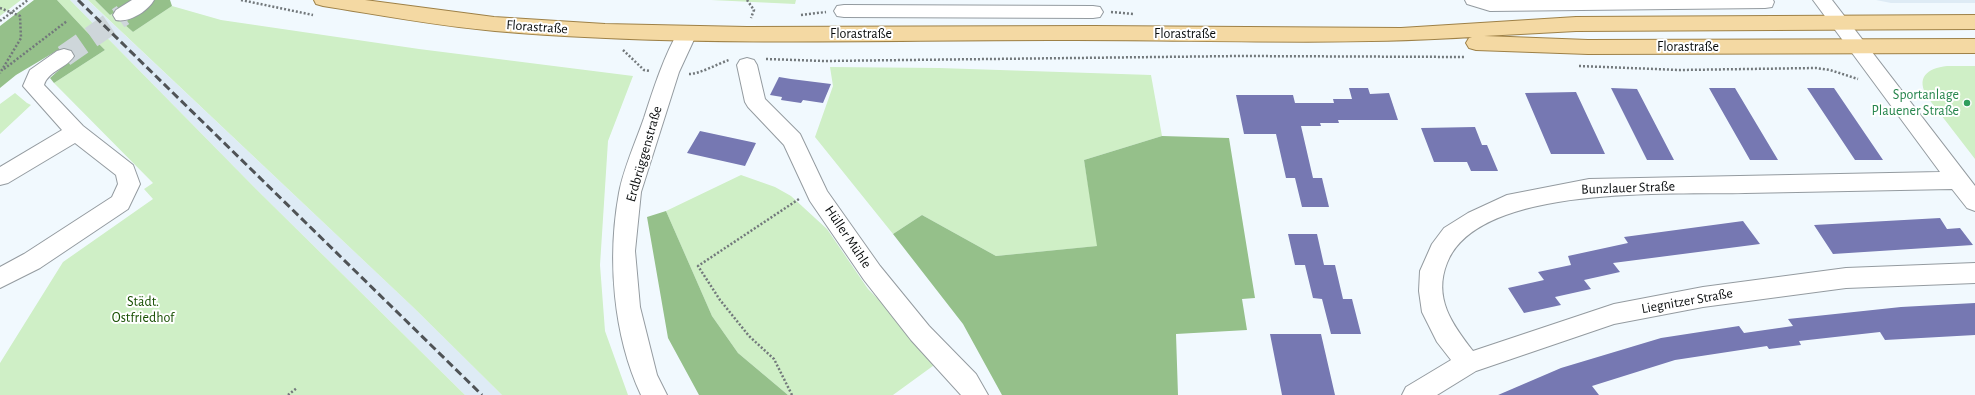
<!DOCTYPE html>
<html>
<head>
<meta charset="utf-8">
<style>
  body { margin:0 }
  canvas { display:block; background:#f1f9fe }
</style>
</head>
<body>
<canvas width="1975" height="395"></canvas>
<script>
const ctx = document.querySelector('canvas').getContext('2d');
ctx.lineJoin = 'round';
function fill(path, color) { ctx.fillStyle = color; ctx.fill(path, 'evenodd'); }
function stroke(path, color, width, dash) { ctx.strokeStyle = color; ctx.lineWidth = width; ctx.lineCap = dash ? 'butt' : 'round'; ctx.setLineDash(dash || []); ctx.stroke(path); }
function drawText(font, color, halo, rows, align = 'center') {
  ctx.font = font + ' "Alegreya Sans",sans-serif'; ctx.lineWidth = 4; ctx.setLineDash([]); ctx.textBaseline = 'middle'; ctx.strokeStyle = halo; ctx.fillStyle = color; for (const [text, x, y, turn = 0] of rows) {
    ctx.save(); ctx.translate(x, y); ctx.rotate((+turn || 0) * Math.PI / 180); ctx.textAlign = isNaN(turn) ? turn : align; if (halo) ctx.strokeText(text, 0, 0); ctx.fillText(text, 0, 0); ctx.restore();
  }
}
const built = new Path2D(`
  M70,0H88L93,5L414,308L502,395H465L256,189Z
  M1876,0H1975V3H1891Z`);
const green = new Path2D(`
  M0,0H21L0,16Z
  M57,0H70L256,189L465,395H0V363L63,262L153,199L144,189L153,183L54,83L105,50L86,31Z
  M88,0H95L110,15L118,10L129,20L124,24L133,32L172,6L221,20L419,49L633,76L608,141L600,265L605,331L628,395H502L414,308Z
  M711,0H796L795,4Z
  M1947,66H1975V159L1928,98C1915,78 1927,68 1947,66Z
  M830,67L939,68L1151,75L1162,136L1084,160L1098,246L996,256L922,215L893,234L815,137L833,86Z
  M15,93L27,103L31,105L0,134V104Z
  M741,175L775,187L791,196L827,229L868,289L916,337L937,363L893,395H788L738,353L712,316L666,211Z`);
const forest = new Path2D(`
  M34,0H57L86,31L105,50L54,83L50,78L69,61L58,50L16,75L0,88V26Z
  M95,0H140L110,15Z
  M150,0H170L172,6L133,32L124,24L128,20L125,17Z
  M1162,136L1229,138L1255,298L1242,299L1247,330L1176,334L1178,395H1002L963,324L893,234L922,215L996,256L1097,246L1084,160Z
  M666,211L712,316L738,353L788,395H699L668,338L647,217Z`);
const building = new Path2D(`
  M779,77L791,79L831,84L823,103L803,100L801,103L781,100L782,97L770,95Z
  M1349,88H1368L1370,94L1389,93L1398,120H1338L1339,123H1320L1321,126H1301L1313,178H1322L1329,207H1302L1295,178H1286L1276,134H1244L1236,95H1293L1295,103H1334L1333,99H1352Z
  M1611,88L1637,89L1674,160H1647Z
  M1709,88H1735L1778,160H1750Z
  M1807,88H1834L1883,160H1855Z
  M1576,92L1605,154H1551L1525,93Z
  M1475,127L1482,145H1487L1498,171H1471L1467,162H1434L1421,128Z
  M700,131L756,143L745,166L687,153Z
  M1940,218L1947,229L1960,228L1973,245L1833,254L1814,225Z
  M1743,221L1760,244L1613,263L1620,272L1584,280L1591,289L1555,297L1561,305L1524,313L1508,288L1544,280L1538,272L1571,265L1568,256L1628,243L1624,237Z
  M1288,234H1317L1324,265H1335L1343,299H1352L1361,334H1331L1322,299L1313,298L1305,265H1295Z
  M1975,303V335L1885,340L1880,332L1799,341L1801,345L1769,349L1767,346L1675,360L1592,386L1599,395H1498L1561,368L1661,338L1739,326L1744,333L1793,326L1788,319L1901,307Z
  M1270,334H1321L1335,395H1282Z`);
const minorTunnel = new Path2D(`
  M64,56L123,15`);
const path = new Path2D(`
  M241,0L313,15
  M747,0L754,10L751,18
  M0,8L20,16L21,38L0,73
  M1111,12L1134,14
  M801,15L826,12
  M623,50L644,70L650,71
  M766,59L824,61L1240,56L1464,57
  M1579,66L1680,70L1816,68L1830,70L1858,79
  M4,69L67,21
  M689,74C700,74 717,64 729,60
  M288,395L297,388
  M792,395L774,359L749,336L720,300L698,266L799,199`);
const minor = new Path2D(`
  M132,0H154C148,11 129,23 116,20L113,15L116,10Z
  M1465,0H1773L1774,2L1772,7L1765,8L1490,11L1467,4Z
  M1813,0H1832L1975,186V211L1967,208L1952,189C1883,190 1814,192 1745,193C1674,195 1478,183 1447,263C1433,298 1452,324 1473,351L1614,304L1703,287L1846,268L1975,263V283L1846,288L1703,307L1614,324L1476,371L1437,395H1402L1406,387L1451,360L1437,342L1422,312L1419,291L1420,271L1432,244L1444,228L1468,213L1507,195L1589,179L1940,172Z
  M844,5L1093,6L1100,7L1103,12L1100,17L1093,18L844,17L837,16L834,11L837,6Z
  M687,26L694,28L697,33L679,72L641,192L635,251L640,307L657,375L667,395H641C613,335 607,258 619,193C623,170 636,141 644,118C654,87 664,56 680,28Z
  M64,49L71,51L74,56C67,68 48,71 44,85L83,126L133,165L140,184L128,209L40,268L0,288V267L24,254L112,197L118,184L116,175L75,143L8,183L0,185V167L62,130L23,86L30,70L57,51Z
  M747,58L754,60L757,65L765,99L800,134L827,191L880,266L929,326L976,374L988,395H961L911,340L864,280L810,201L784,145L748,107L745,102L737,65L740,60Z`);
const major = new Path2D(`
  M314,0H365L494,17L605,24L747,27L1093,26L1401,28L1576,17L1975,15V29L1576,31L1484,36L1588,40L1975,39V53L1588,54L1476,50L1469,48L1466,43L1469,38L1472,37C1332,46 1191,39 1050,40C865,40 679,47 495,31C437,26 380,15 323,6L316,4Z`);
const rail = new Path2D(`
  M78,0L482,395`);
const pathBridge = new Path2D(`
  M0,21L28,0`);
const markers = [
  [1967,103,4,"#2e9e5b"]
];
const streetNames = [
  ["Florastraße",537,27,4],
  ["Florastraße",861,34],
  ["Florastraße",1185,34],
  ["Florastraße",1688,47],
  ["Erdbrüggenstraße",644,154,-74],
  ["Bunzlauer Straße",1628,188,-2],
  ["Hüller Mühle",848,237,56],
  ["Liegnitzer Straße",1687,301,-10]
];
const leisureNames = [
  ["Sportanlage",1959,95],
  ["Plauener Straße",1959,111]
];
const parkNames = [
  ["Städt.",143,302],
  ["Ostfriedhof",143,318]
];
fill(built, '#deebf5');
fill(green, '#cfefc6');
fill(forest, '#95c08a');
fill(building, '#7678b2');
stroke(minorTunnel, '#ced6da', 22, [22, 11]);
stroke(minor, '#949ba0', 2);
stroke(major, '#9e8147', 2);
stroke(path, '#72787b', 2.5, [2, 2]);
fill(minor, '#fff');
fill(major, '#f4d9a3');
stroke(rail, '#4f5356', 3, [8, 4]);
stroke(pathBridge, '#72787b', 2.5, [2, 2]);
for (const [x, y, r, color] of markers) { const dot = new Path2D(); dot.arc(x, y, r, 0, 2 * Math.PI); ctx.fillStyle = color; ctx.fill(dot); stroke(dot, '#fff', 1.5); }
drawText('14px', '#0a0d0e', '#fff', streetNames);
drawText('14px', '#27864d', '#fff', leisureNames, 'right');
drawText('14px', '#174f02', '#fff', parkNames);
</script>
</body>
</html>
